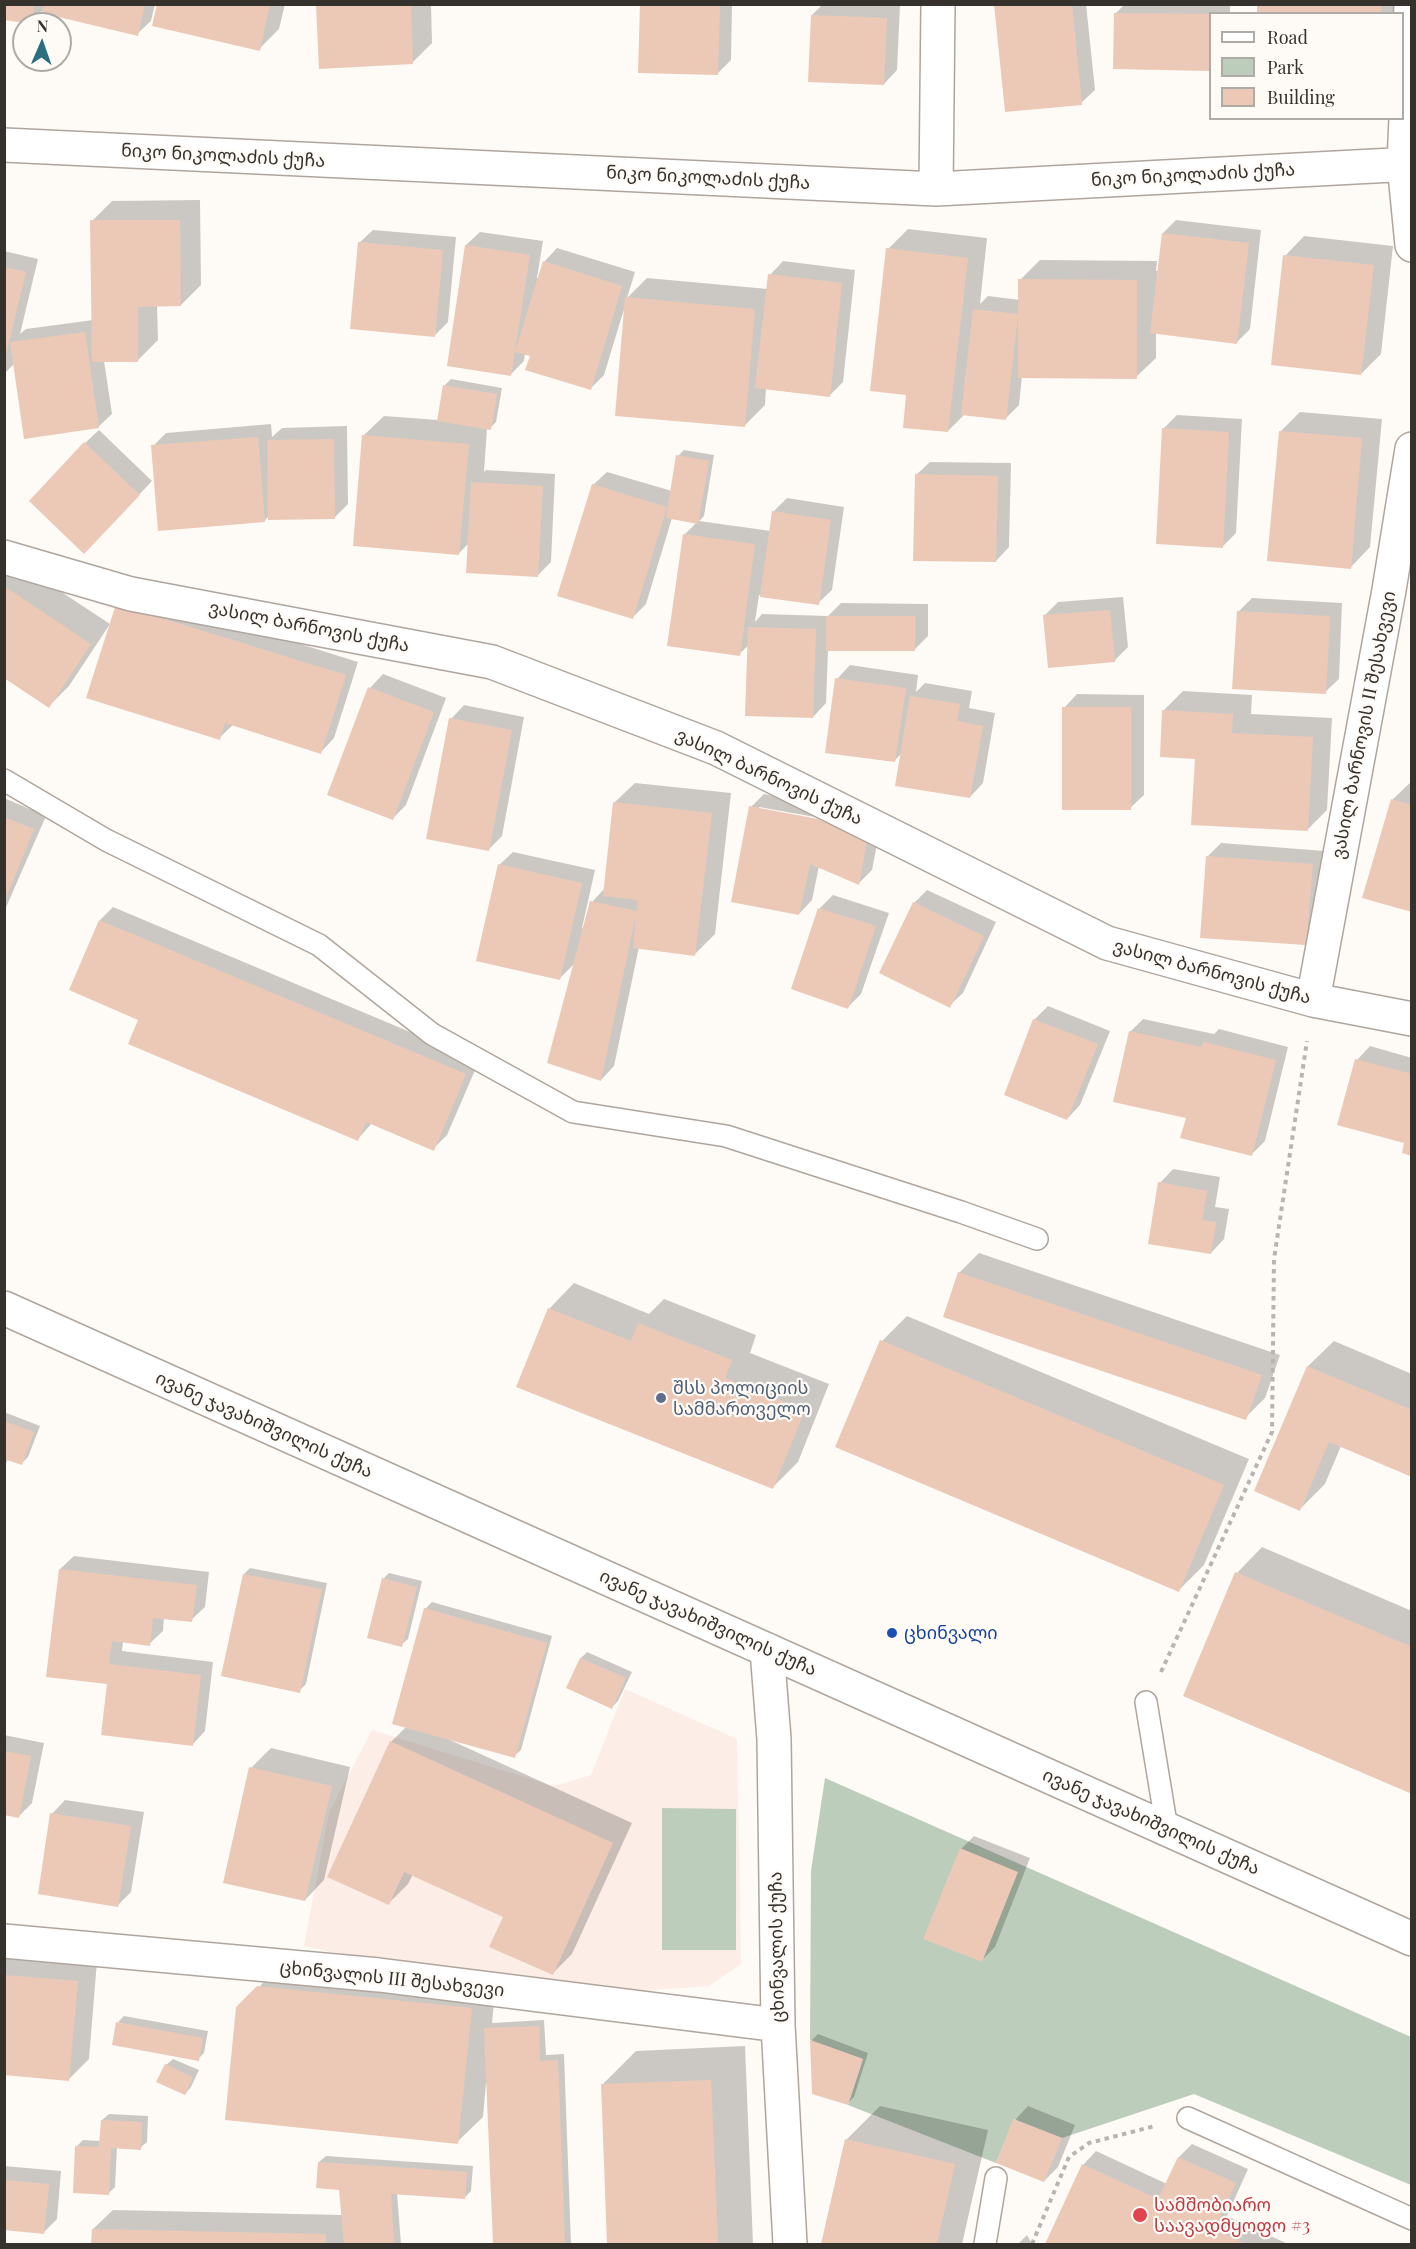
<!DOCTYPE html>
<html>
<head>
<meta charset="utf-8">
<style>
  body { margin:0 }
  #map { position:relative; width:1416px; height:2249px; overflow:hidden; background:#fefaf6; font-family:"Playfair Display",serif }
  canvas { display:block }
  .frame { position:absolute; inset:0; border:6px solid #35312d; pointer-events:none }
  .legend { position:absolute; left:1209px; top:12px; width:195px; height:108px; box-sizing:border-box; background:#fefaf6; border:2px solid #aeaaa6; margin:0; padding:8px 10px; list-style:none; font-size:18px; color:#35312d }
  .legend li { display:flex; align-items:center; gap:12px; height:30px }
  .legend b { width:30px; border:2px solid #aeaaa6 }
  .north { position:absolute; left:12px; top:12px; width:60px; height:60px; box-sizing:border-box; background:#fefaf6; border:2px solid #aeaaa6; border-radius:50%; rotate:2deg; font-size:16px; font-weight:700; line-height:24px; text-align:center; color:#35312d }
  .north::after { content:''; display:block; margin:auto; width:21px; height:27px; background:#2b6e7f; clip-path:polygon(50% 0,100% 100%,50% 72%,0 100%) }
</style>
</head>
<body>
<div id="map">
<canvas width="1416" height="2249"></canvas>
<div class="frame"></div>
<ul class="legend">
<li><b style="height:8px;background:#fff"></b>Road</li>
<li><b style="height:16px;background:#bccdbb"></b>Park</li>
<li><b style="height:16px;background:#ebc9b6"></b>Building</li>
</ul>
<div class="north">N</div>
</div>
<script>
const ctx = document.querySelector('canvas').getContext('2d');
ctx.lineJoin = 'round';
function fill(path, color) { ctx.fillStyle = color; ctx.fill(path, 'evenodd'); }
function stroke(path, color, width, dash) { ctx.strokeStyle = color; ctx.lineWidth = width; ctx.lineCap = dash ? 'butt' : 'round'; ctx.setLineDash(dash || []); ctx.stroke(path); }
function drawText(font, color, halo, rows, align = 'center') {
  ctx.font = font + ' "Playfair Display","Noto Sans Georgian",serif'; ctx.lineWidth = 4.5; ctx.setLineDash([]); ctx.textBaseline = 'middle'; ctx.strokeStyle = halo; ctx.fillStyle = color; for (const [text, x, y, turn = 0] of rows) {
    ctx.save(); ctx.translate(x, y); ctx.rotate((+turn || 0) * Math.PI / 180); ctx.textAlign = isNaN(turn) ? turn : align; if (halo) ctx.strokeText(text, 0, 0); ctx.fillText(text, 0, 0); ctx.restore();
  }
}
const education = new Path2D(`
  M625,1689L737,1739L741,1964L709,1986L541,1998L304,1946L329,1812L372,1730L554,1786L591,1775Z`);
const green = new Path2D(`
  M825,1778L1411,2037V2185L1194,2094L1062,2138L1014,2119L996,2163L848,2105L863,2059L810,2040L811,1871Z
  M662,1808L736,1809V1950H662Z`);
const shadow = new Path2D(`
  M4,4H155L151,21L137,34L42,11L31,22Z
  M158,4H285L279,29L259,49Z
  M318,4H431L432,43L412,63Z
  M641,4H732L731,60L717,74Z
  M823,4L900,5L897,70L884,84L812,15Z
  M996,4H1086L1095,90L1081,103Z
  M1125,4H1230V14H1210V70L1115,68V14Z
  M1258,4H1400V14H1258Z
  M200,200L201,285L181,305H157L158,340L138,360L104,361L112,414L98,427L15,363L4,374V251L38,259L20,334L26,329L93,320L92,221L112,201Z
  M1176,220L1261,230L1250,329L1237,342L1156,332V358L1136,377L1022,376L1019,405L1006,418L965,414L948,431L908,394L888,249L908,229L987,238L980,304L988,296L1020,300V280L1040,260L1157,261L1156,271H1159L1163,233Z
  M373,230L456,237L448,322L435,335L359,243Z
  M480,232L543,241L537,278L539,279L544,262L557,248L635,272L627,298L647,278L768,289L770,275L783,261L855,270L843,382L829,396L766,388L765,405L745,425L625,306L604,375L590,389L525,353L524,361L511,374L466,245Z
  M1304,236L1393,246L1381,354L1361,374L1285,256Z
  M451,379L502,388L496,422L490,428H487L484,472L486,470L555,474L551,562L537,576L470,542L459,553L364,435L384,416L438,420L444,386Z
  M1300,412L1382,419L1370,547L1351,567L1280,432Z
  M1177,415L1242,419L1236,533L1222,547L1164,428Z
  M271,424L272,437L282,428L347,426L348,504L335,517L270,515L264,521L153,446L166,433Z
  M99,430L152,481L97,539L85,443Z
  M684,450L714,455L704,516L699,521L771,531L773,512L787,498L844,507L832,590L818,603L759,595L755,622L762,614L828,616L841,603L928,604V636L915,649L828,650L826,703L813,717L749,645L739,654L684,535L697,522L672,518L646,604L633,617L593,485L607,472L672,491L678,456Z
  M930,462L1011,463L1009,547L996,561L916,475Z
  M4,554L110,624L69,686L49,706L4,676Z
  M131,591L358,662L334,738L321,752L233,725L219,738Z
  M1123,597L1128,647L1114,661L1045,615L1058,602Z
  M1252,598L1342,603L1339,679L1325,692L1238,612Z
  M850,665L918,675L916,692L925,683L972,691L969,708L995,713L983,783L970,797L902,753L894,761L837,679Z
  M383,674L446,698L406,805L393,818L370,688Z
  M1183,691L1252,695L1251,714L1332,718L1327,810L1307,830L1196,758L1163,711Z
  M1077,694L1144,695V795L1130,808L1064,708Z
  M464,705L524,717L502,836L488,850L451,719Z
  M1412,781V910L1392,800Z
  M635,783L731,793L715,934L695,954L639,947L614,1066L601,1080L575,963L560,978L499,865L513,852L595,870L582,928L584,929L592,902L605,888L615,802Z
  M764,794L832,807L880,828L872,870L858,884L819,866L812,900L799,914L751,807ZM759,807L826,819L825,822L759,810Z
  M4,798L46,816L4,912Z
  M1221,843L1325,851L1319,930L1306,944L1208,856Z
  M927,890L996,922L963,993L949,1006L914,903Z
  M833,895L889,913L861,994L848,1007L793,988L820,908Z
  M113,907L479,1061L447,1135L433,1149L372,1123L358,1139L140,1019L100,920Z
  M1048,1006L1110,1031L1080,1105L1067,1119L1034,1020Z
  M1143,1019L1214,1034L1219,1029L1288,1047L1265,1141L1251,1155L1188,1117L1130,1032Z
  M1370,1046L1412,1058V1154L1357,1060Z
  M1173,1169L1220,1177L1215,1207L1229,1209L1224,1239L1211,1253L1160,1183Z
  M979,1253L1280,1355L1265,1398L1245,1418L959,1273Z
  M574,1283L649,1314L664,1299L756,1335L750,1353L829,1384L798,1462L773,1487L549,1309Z
  M907,1316L1249,1459L1204,1565L1179,1590L882,1341Z
  M1334,1341L1412,1374V1475L1341,1446L1325,1484L1300,1509L1255,1490L1308,1366Z
  M4,1412L40,1426L28,1457L22,1463L8,1459L4,1467Z
  M1262,1547L1412,1611V1792L1237,1573Z
  M74,1556L209,1572L205,1607L191,1620L164,1617L163,1631L149,1644L123,1641L122,1651L213,1662L205,1731L192,1745L108,1683L60,1569Z
  M250,1568L327,1583L306,1684L299,1691L244,1574Z
  M389,1573L422,1581L408,1639L401,1645L383,1579Z
  M432,1602L552,1636L521,1750L514,1756L450,1738V1740L632,1823L572,1954L552,1974L505,1916L413,1874L408,1884L389,1903L391,1742L407,1726L425,1609Z
  M587,1652L632,1672L618,1701L612,1707L568,1687L581,1658Z
  M4,1735L44,1743L32,1803L19,1816L4,1813Z
  M271,1748L350,1767L324,1880L305,1900L251,1768Z
  M65,1800L144,1812L131,1892L118,1905L52,1814Z
  M974,1836L1030,1858L995,1947L981,1961L961,1849Z
  M4,1954L97,1961L89,2059L69,2079L4,2074Z
  M284,1962L496,1983L492,2023L544,2020L546,2055L564,2054L571,2244H494L488,2083H486L483,2117L457,2142L238,2008Z
  M124,2016L208,2031L204,2053L198,2059L118,2022Z
  M818,2034L868,2053L854,2097L848,2103L814,2093L812,2040Z
  M745,2046L753,2244H609L602,2085L636,2051Z
  M173,2059L199,2070L191,2087L185,2094L166,2065Z
  M880,2106L988,2130L962,2244H822L846,2140Z
  M1028,2106L1075,2125L1058,2167L1044,2181L1015,2120Z
  M109,2114L148,2116L147,2142L140,2148L117,2147L115,2187L108,2194L76,2147L83,2140L101,2141L102,2120Z
  M1192,2144L1248,2169L1227,2216L1288,2244H1046L1083,2165L1096,2151L1167,2184L1179,2157Z
  M326,2156L473,2166L471,2191L464,2198L397,2193L401,2244H93V2229L113,2210L343,2215L341,2189L319,2162Z
  M4,2166L61,2171L57,2219L44,2232L4,2229Z
  M1027,2235L1032,2244H1018Z`);
const building = new Path2D(`
  M4,4H34L32,24L4,20Z
  M44,4H145L138,36L42,13Z
  M157,4H270L260,51L152,26Z
  M316,4H411L413,64L319,69Z
  M640,4H720L718,75L638,73Z
  M994,4H1072L1082,105L1005,112Z
  M1257,4H1381V14H1257Z
  M1114,13L1210,14V71L1113,69Z
  M811,15L887,18L884,85L808,82Z
  M90,220H180L181,306L138,307V362H92Z
  M1162,233L1249,243L1237,344L1150,333Z
  M358,242L443,250L435,337L350,329Z
  M465,245L530,255L511,376L447,366Z
  M886,248L968,258L948,432L903,428L906,395L870,391Z
  M1283,255L1374,265L1361,375L1271,365Z
  M543,261L622,286L591,390L525,370L530,356L515,352Z
  M4,267L26,272L5,358H4Z
  M768,274L842,283L830,397L755,388Z
  M1018,279L1137,280V379L1018,378V316L1006,420L961,415L973,309L1018,314Z
  M625,297L755,309L745,427L615,416Z
  M85,332L99,428L24,439L10,342Z
  M443,385L497,394L491,430L437,421Z
  M1162,428L1229,432L1223,548L1156,544Z
  M1279,431L1362,438L1351,569L1267,561Z
  M362,435L469,444L459,555L353,546Z
  M258,437L265,522L158,531L151,445Z
  M334,439L335,519L268,520L267,440Z
  M84,442L140,495L84,554L29,501Z
  M676,455L709,461L698,524L666,518Z
  M915,474L998,476L996,562L913,561Z
  M471,482L543,486L538,577L466,573Z
  M592,484L667,507L633,619L557,596Z
  M772,511L831,520L819,605L760,597Z
  M683,534L755,544L740,656L667,646Z
  M4,586L91,644L49,708L4,678Z
  M116,604L346,675L321,754L225,723L220,740L86,698Z
  M1110,610L1115,662L1048,668L1043,615Z
  M1237,611L1330,616L1326,694L1232,689Z
  M826,616H915V651H826Z
  M748,627L816,629L813,718L745,716Z
  M835,678L906,688L895,762L825,753Z
  M368,687L434,712L393,820L327,795Z
  M910,696L960,704L957,721L983,726L970,798L895,786Z
  M1062,707H1131V810H1062Z
  M1162,710L1233,714L1232,733L1313,737L1308,831L1191,825L1195,759L1160,757Z
  M449,718L512,730L489,851L426,839Z
  M1391,799L1412,805V912L1362,898Z
  M613,802L712,813L695,956L633,948L636,914L601,1081L547,1063L590,901L637,911L638,900L603,896Z
  M749,806L818,819L867,841L859,885L810,864L799,915L731,902Z
  M4,817L34,829L5,900H4Z
  M1206,856L1313,864L1306,945L1200,938Z
  M498,864L582,883L560,980L476,961Z
  M913,902L984,936L950,1008L879,973Z
  M818,908L876,926L848,1009L791,989Z
  M99,920L466,1074L434,1151L366,1122L358,1141L128,1044L138,1020L69,990Z
  M1033,1019L1098,1044L1067,1120L1004,1095Z
  M1129,1031L1201,1047L1204,1042L1276,1060L1252,1156L1180,1138L1186,1118L1113,1102Z
  M1355,1059L1412,1074V1156L1402,1153L1404,1143L1337,1125Z
  M1158,1182L1207,1191L1202,1220L1216,1222L1211,1254L1148,1244Z
  M958,1272L1262,1375L1246,1420L943,1317Z
  M548,1308L631,1341L638,1323L732,1360L725,1378L805,1410L773,1489L516,1387Z
  M880,1340L1224,1485L1179,1592L835,1447Z
  M1307,1366L1412,1410V1477L1329,1442L1300,1511L1254,1491Z
  M4,1421L34,1432L22,1465L4,1459Z
  M59,1569L197,1585L192,1622L153,1618L150,1646L112,1641L109,1664L201,1675L193,1746L101,1735L107,1684L46,1677Z
  M1235,1572L1412,1647V1794L1183,1696Z
  M243,1574L322,1589L300,1693L221,1676Z
  M382,1578L417,1587L402,1647L367,1638Z
  M424,1608L547,1643L515,1758L392,1724Z
  M580,1658L626,1678L612,1709L566,1688Z
  M390,1741L613,1843L553,1975L489,1947L503,1917L404,1872L389,1905L327,1877Z
  M4,1751L31,1756L19,1818L4,1815Z
  M249,1767L332,1786L305,1901L223,1883Z
  M50,1813L131,1826L118,1907L38,1894Z
  M960,1848L1018,1872L982,1962L923,1939Z
  M4,1975L78,1981L69,2081L4,2075Z
  M257,1986L472,2008L458,2144L225,2120L236,2007Z
  M116,2022L203,2038L199,2061L112,2045Z
  M539,2026L540,2061L558,2060L565,2244H493L484,2028Z
  M810,2040L863,2059L848,2105L812,2094Z
  M165,2064L193,2077L185,2095L156,2082Z
  M711,2080L718,2244H607L601,2084Z
  M1013,2119L1062,2138L1044,2182L996,2163Z
  M101,2120L142,2122L141,2150L111,2148L109,2195L73,2193L75,2146L99,2147Z
  M845,2139L955,2164L937,2244H821Z
  M1178,2157L1236,2183L1214,2230L1246,2244H1045L1082,2164L1158,2199Z
  M318,2162L467,2172L465,2199L391,2194L394,2244H344L339,2190L316,2188Z
  M4,2180L49,2184L44,2234L4,2230Z
  M92,2229L326,2234V2244H91Z`);
const path = new Path2D(`
  M1161,1672L1272,1432L1274,1259L1307,1041
  M1032,2244L1069,2157L1089,2143L1155,2126`);
const service = new Path2D(`
  M4,780L106,840L319,945L432,1034L573,1112L726,1136L961,1212L1037,1239
  M1146,1702L1167,1829
  M1188,2118L1412,2219
  M985,2244L996,2178`);
const minor = new Path2D(`
  M1411,4L1404,164L1412,245
  M4,145L936,189L1412,164
  M936,189L938,4
  M4,557L131,594L492,662L716,748L1107,943L1313,1000L1412,1019
  M1313,1000L1389,590L1412,449
  M767,1650L774,1739L778,2025L790,2244
  M4,1941L379,1975L778,2025`);
const primary = new Path2D(`
  M4,1308L1412,1939`);
const markers = [
  [661,1398,6,"#5c6f8a"],
  [892,1633,6,"#1a4fb4"],
  [1140,2215,8,"#e0444e"]
];
const streetNames = [
  ["ნიკო ნიკოლაძის ქუჩა",223,156,3],
  ["ნიკო ნიკოლაძის ქუჩა",1193,175,-3],
  ["ნიკო ნიკოლაძის ქუჩა",708,178,3],
  ["ვასილ ბარნოვის ქუჩა",309,627,11],
  ["ვასილ ბარნოვის II შესახვევი",1364,725,-79],
  ["ვასილ ბარნოვის ქუჩა",769,777,25],
  ["ვასილ ბარნოვის ქუჩა",1212,972,15],
  ["ივანე ჯავახიშვილის ქუჩა",264,1425,24],
  ["ივანე ჯავახიშვილის ქუჩა",708,1623,24],
  ["ივანე ჯავახიშვილის ქუჩა",1151,1822,24],
  ["ცხინვალის ქუჩა",777,1947,-91],
  ["ცხინვალის III შესახვევი",392,1979,6]
];
const serviceNames = [
  ["შსს პოლიციის",673,1388],
  ["სამმართველო",673,1409]
];
const transitNames = [
  ["ცხინვალი",904,1633]
];
const healthNames = [
  ["სამშობიარო",1154,2205],
  ["საავადმყოფო #3",1154,2226]
];
fill(education, '#fcede7');
fill(green, '#bccdbb');
fill(shadow, '#0003');
fill(building, '#ebc9b6');
stroke(service, '#afa59d', 24);
stroke(minor, '#afa59d', 36);
stroke(primary, '#afa59d', 36);
stroke(path, '#b8b4b0', 4, [4.5, 4.5]);
stroke(service, '#fff', 21);
stroke(minor, '#fff', 33);
stroke(primary, '#fff', 33);
for (const [x, y, r, color] of markers) { const dot = new Path2D(); dot.arc(x, y, r, 0, 2 * Math.PI); ctx.fillStyle = color; ctx.fill(dot); stroke(dot, '#fefaf6', 2); }
drawText('18px', '#35312d', '#fefaf6', streetNames);
drawText('18px', '#4e5e75', '#fefaf6', serviceNames, 'left');
drawText('18px', '#164399', '#fefaf6', transitNames, 'left');
drawText('18px', '#be3a42', '#fefaf6', healthNames, 'left');
</script>
</body>
</html>
